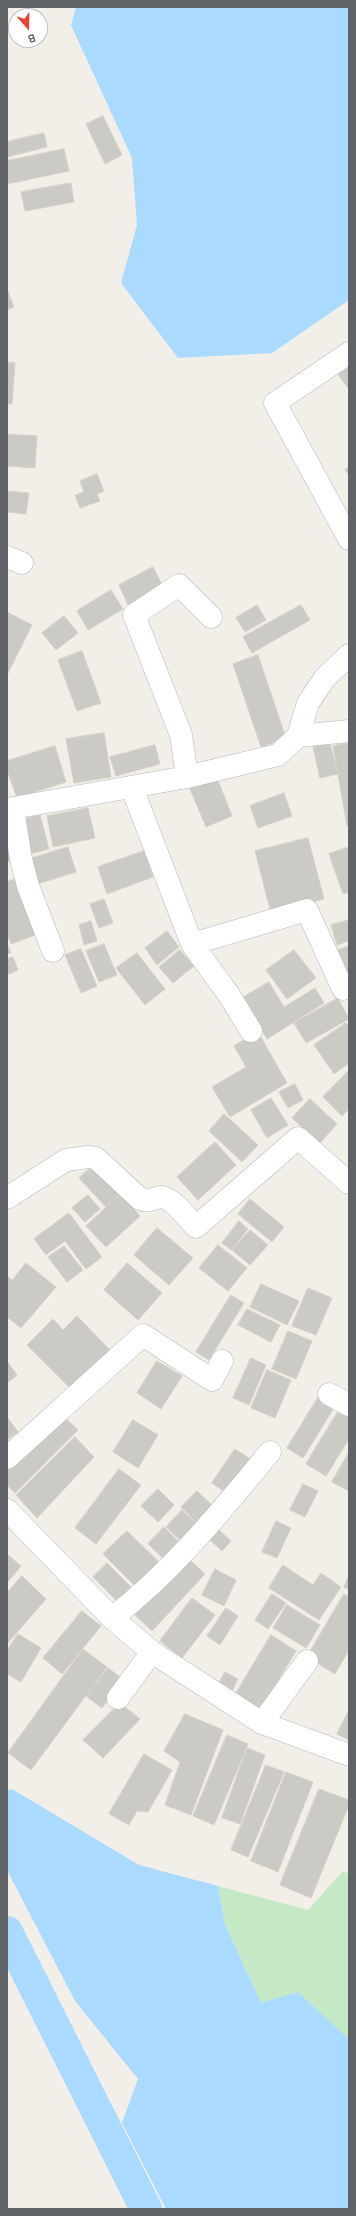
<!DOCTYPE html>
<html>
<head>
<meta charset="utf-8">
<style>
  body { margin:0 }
  #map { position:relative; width:356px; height:2216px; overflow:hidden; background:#f1efe8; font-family:Manrope,sans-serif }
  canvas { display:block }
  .frame { position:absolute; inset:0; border:8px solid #5f6368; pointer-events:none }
  .north { position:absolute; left:8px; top:8px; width:40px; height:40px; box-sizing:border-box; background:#fff; border:1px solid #bfc1c3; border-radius:50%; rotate:160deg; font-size:11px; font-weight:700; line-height:16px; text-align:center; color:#5f6368 }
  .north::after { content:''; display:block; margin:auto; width:14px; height:18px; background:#ea4335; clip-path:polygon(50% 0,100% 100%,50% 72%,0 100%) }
</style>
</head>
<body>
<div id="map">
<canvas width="356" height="2216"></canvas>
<div class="frame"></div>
<div class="north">B</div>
</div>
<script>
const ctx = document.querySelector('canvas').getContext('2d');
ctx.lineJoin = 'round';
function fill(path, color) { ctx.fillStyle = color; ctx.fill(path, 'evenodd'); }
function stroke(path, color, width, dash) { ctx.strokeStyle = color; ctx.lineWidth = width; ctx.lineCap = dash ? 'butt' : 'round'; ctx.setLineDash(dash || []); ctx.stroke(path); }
const green = new Path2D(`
  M343,1871L349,1874V2039L298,1992L261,2003L225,1924L218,1886L308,1910Z`);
const water = new Path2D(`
  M76,7H349V300L272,353L178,358L121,283L137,225L132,158L71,25Z
  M12,1789L139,1865L218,1886L225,1924L261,2003L298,1992L349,2039V2209H166L122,2123L138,2079L75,2001L7,1870V1790Z`);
const canal = new Path2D(`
  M7,1932L146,2209`);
const building = new Path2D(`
  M103,116L122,155L105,164L86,124Z
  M44,133L47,147L7,157V142Z
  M64,149L69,171L7,184V161Z
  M71,183L74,202L25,211L21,192Z
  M7,289L14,307L7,310Z
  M7,362L15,363L12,404H7Z
  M349,362V389L336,372Z
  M7,434L37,436L35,468L7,466Z
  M349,467V475L345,470Z
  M97,474L104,491L97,494L100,501L80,508L75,495L84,492L80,481Z
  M7,491L29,493L26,514L7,512Z
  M153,567L163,587L128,605L119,585Z
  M111,590L123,609L88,630L77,611Z
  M257,605L266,620L245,632L236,618Z
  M301,605L310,620L252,653L243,637Z
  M7,612L32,625L7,675Z
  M64,616L78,633L56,650L42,633Z
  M82,651L101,703L77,711L58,660Z
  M258,655L286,738L261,747L233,664Z
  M104,733L111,777L74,783L66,739Z
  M330,743L338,774L320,778L313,747Z
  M349,743V826H347L333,746Z
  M155,745L160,764L116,776L110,757Z
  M55,746L66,782L17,798L7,770V761Z
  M217,778L232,816L206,827L190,789Z
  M284,793L292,816L258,828L250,806Z
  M88,808L95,838L53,847L47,816Z
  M40,815L49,849L26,855L17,821Z
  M7,830L15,860L7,862Z
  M308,838L324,899L271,913L255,851Z
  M68,847L76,872L34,885L26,860Z
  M349,847V892L343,894L329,854Z
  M144,851L153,877L107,894L98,867Z
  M16,879L38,934L11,944L7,933V882Z
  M104,899L113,923L99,928L90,904Z
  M349,920V941L337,945L331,925Z
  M91,921L97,941L84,945L79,925Z
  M167,931L179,947L157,965L145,948Z
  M7,944L11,953L7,954Z
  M104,944L117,975L99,982L86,951Z
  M349,946V977L336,951Z
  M81,949L97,986L81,993L65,955Z
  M180,950L194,966L173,983L159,967Z
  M294,950L316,978L287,999L266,970Z
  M137,953L165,989L145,1005L116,968Z
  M13,957L18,970L7,975V959Z
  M269,982L284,1007L315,988L324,1003L267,1039L242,998Z
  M338,998L349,1019L306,1043L294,1023Z
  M346,1023L349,1027V1063L334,1074L314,1045Z
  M258,1032L287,1083L230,1117L212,1087L246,1067L234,1046Z
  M349,1070V1109L342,1116L323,1097Z
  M295,1084L303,1100L288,1108L279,1092Z
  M271,1098L288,1125L267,1138L251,1110Z
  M310,1099L337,1124L320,1143L292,1118Z
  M224,1114L258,1145L242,1162L209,1131Z
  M215,1142L236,1165L198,1200L177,1177Z
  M97,1162L124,1191L106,1207L79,1178Z
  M121,1194L140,1216L106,1247L86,1226Z
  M88,1195L100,1209L85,1222L72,1208Z
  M250,1199L284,1227L272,1242L238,1214Z
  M69,1213L102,1257L86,1269L65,1241L46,1255L34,1239Z
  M239,1221L248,1229L231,1250L222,1243Z
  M157,1228L193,1258L169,1285L134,1255Z
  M250,1230L268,1245L250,1265L232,1250Z
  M218,1245L247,1268L228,1291L199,1268Z
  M64,1246L83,1270L67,1282L48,1257Z
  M26,1263L56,1287L21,1328L7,1317V1276L12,1280Z
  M127,1263L162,1293L138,1320L104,1290Z
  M261,1284L299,1301L287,1325L250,1307Z
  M308,1288L332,1298L316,1335L292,1326Z
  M231,1295L244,1303L209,1360L196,1352Z
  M247,1309L280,1325L271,1342L238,1325Z
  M77,1316L110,1350L71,1389L27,1345L53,1319L63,1330Z
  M288,1331L312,1341L296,1379L272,1369Z
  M251,1358L266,1365L249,1405L233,1398Z
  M7,1361L17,1375L7,1383Z
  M157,1361L182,1376L161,1409L137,1393Z
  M267,1370L291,1380L275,1418L251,1408Z
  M319,1396L335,1406L303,1458L287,1448Z
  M339,1410L349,1416V1439L326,1476L306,1464Z
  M60,1413L78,1430L15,1493L7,1485V1466Z
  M7,1417L18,1432L7,1440Z
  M133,1420L158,1435L138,1468L113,1452Z
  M75,1437L94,1457L37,1518L16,1495Z
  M235,1449L255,1462L231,1496L212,1483Z
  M349,1452V1491L332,1482Z
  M119,1469L141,1485L96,1544L75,1528Z
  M303,1484L318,1491L305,1517L290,1510Z
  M158,1489L174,1505L158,1522L141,1506Z
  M197,1491L213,1506L197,1523L181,1507Z
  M182,1510L198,1525L182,1542L166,1527Z
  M276,1521L291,1528L277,1558L262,1552Z
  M164,1527L180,1543L164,1559L148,1544Z
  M219,1530L231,1541L222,1551L210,1540Z
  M127,1531L162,1565L138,1589L103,1554Z
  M7,1554L21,1566L7,1583Z
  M187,1557L205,1574L152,1631L134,1614Z
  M107,1563L135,1591L121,1605L93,1577Z
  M283,1565L313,1585L321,1573L341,1587L319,1620L269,1588Z
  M215,1569L236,1580L224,1606L202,1595Z
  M22,1576L46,1599L7,1644V1593Z
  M349,1576V1590L344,1587Z
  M272,1594L286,1603L268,1629L255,1620Z
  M344,1594L349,1597V1650L335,1674L307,1657Z
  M192,1598L215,1615L182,1658L160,1641Z
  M287,1605L320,1625L306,1648L273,1628Z
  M226,1608L238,1616L220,1645L207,1636Z
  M82,1611L101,1626L62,1674L43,1658Z
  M18,1634L41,1648L21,1682L7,1674V1651Z
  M271,1635L296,1651L257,1715L232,1700Z
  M83,1649L107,1667L31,1770L8,1753Z
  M108,1668L124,1680L102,1708L86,1696Z
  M225,1672L238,1679L228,1698L215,1691Z
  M120,1703L140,1719L103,1758L83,1740Z
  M349,1710V1740L337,1734Z
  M185,1714L223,1730L191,1815L165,1805L180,1762L164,1751Z
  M227,1735L248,1744L214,1825L193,1816Z
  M247,1748L265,1755L240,1824L222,1818Z
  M144,1754L172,1770L148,1812L137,1811L129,1825L109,1814Z
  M266,1765L284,1772L248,1857L231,1850Z
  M286,1772L313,1782L278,1872L251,1861Z
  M319,1789L349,1800V1805L311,1898L280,1885Z`);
const minor = new Path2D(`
  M349,353L275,403L349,539
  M7,557L22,563
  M298,736L308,703L324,679L349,655
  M187,777L181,735L134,615L179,585L211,617
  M132,788L192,944L229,995L251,1031
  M7,809L187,777L278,755L298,736L349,731
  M13,809L21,859L28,886L53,951
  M192,944L307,910L343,989
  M7,1198L66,1160L88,1157L96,1158L140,1199C149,1203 153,1198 161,1197C171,1196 189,1220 196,1227L298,1138L349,1183
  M329,1394L349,1405
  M7,1458L143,1335L212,1380L222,1361
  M112,1618C173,1571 221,1511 270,1452
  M118,1698L152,1652
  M262,1723L307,1661`);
const secondary = new Path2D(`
  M7,1510L112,1618L152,1652L262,1723L349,1755`);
fill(green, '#c5e8c5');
fill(water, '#aadaff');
stroke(canal, '#aadaff', 32);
fill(building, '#cccac5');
stroke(building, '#d6d1c6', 1);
stroke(minor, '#b5b8bc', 23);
stroke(secondary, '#b6babf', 23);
stroke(minor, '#fff', 22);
stroke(secondary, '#fff', 22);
</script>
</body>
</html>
